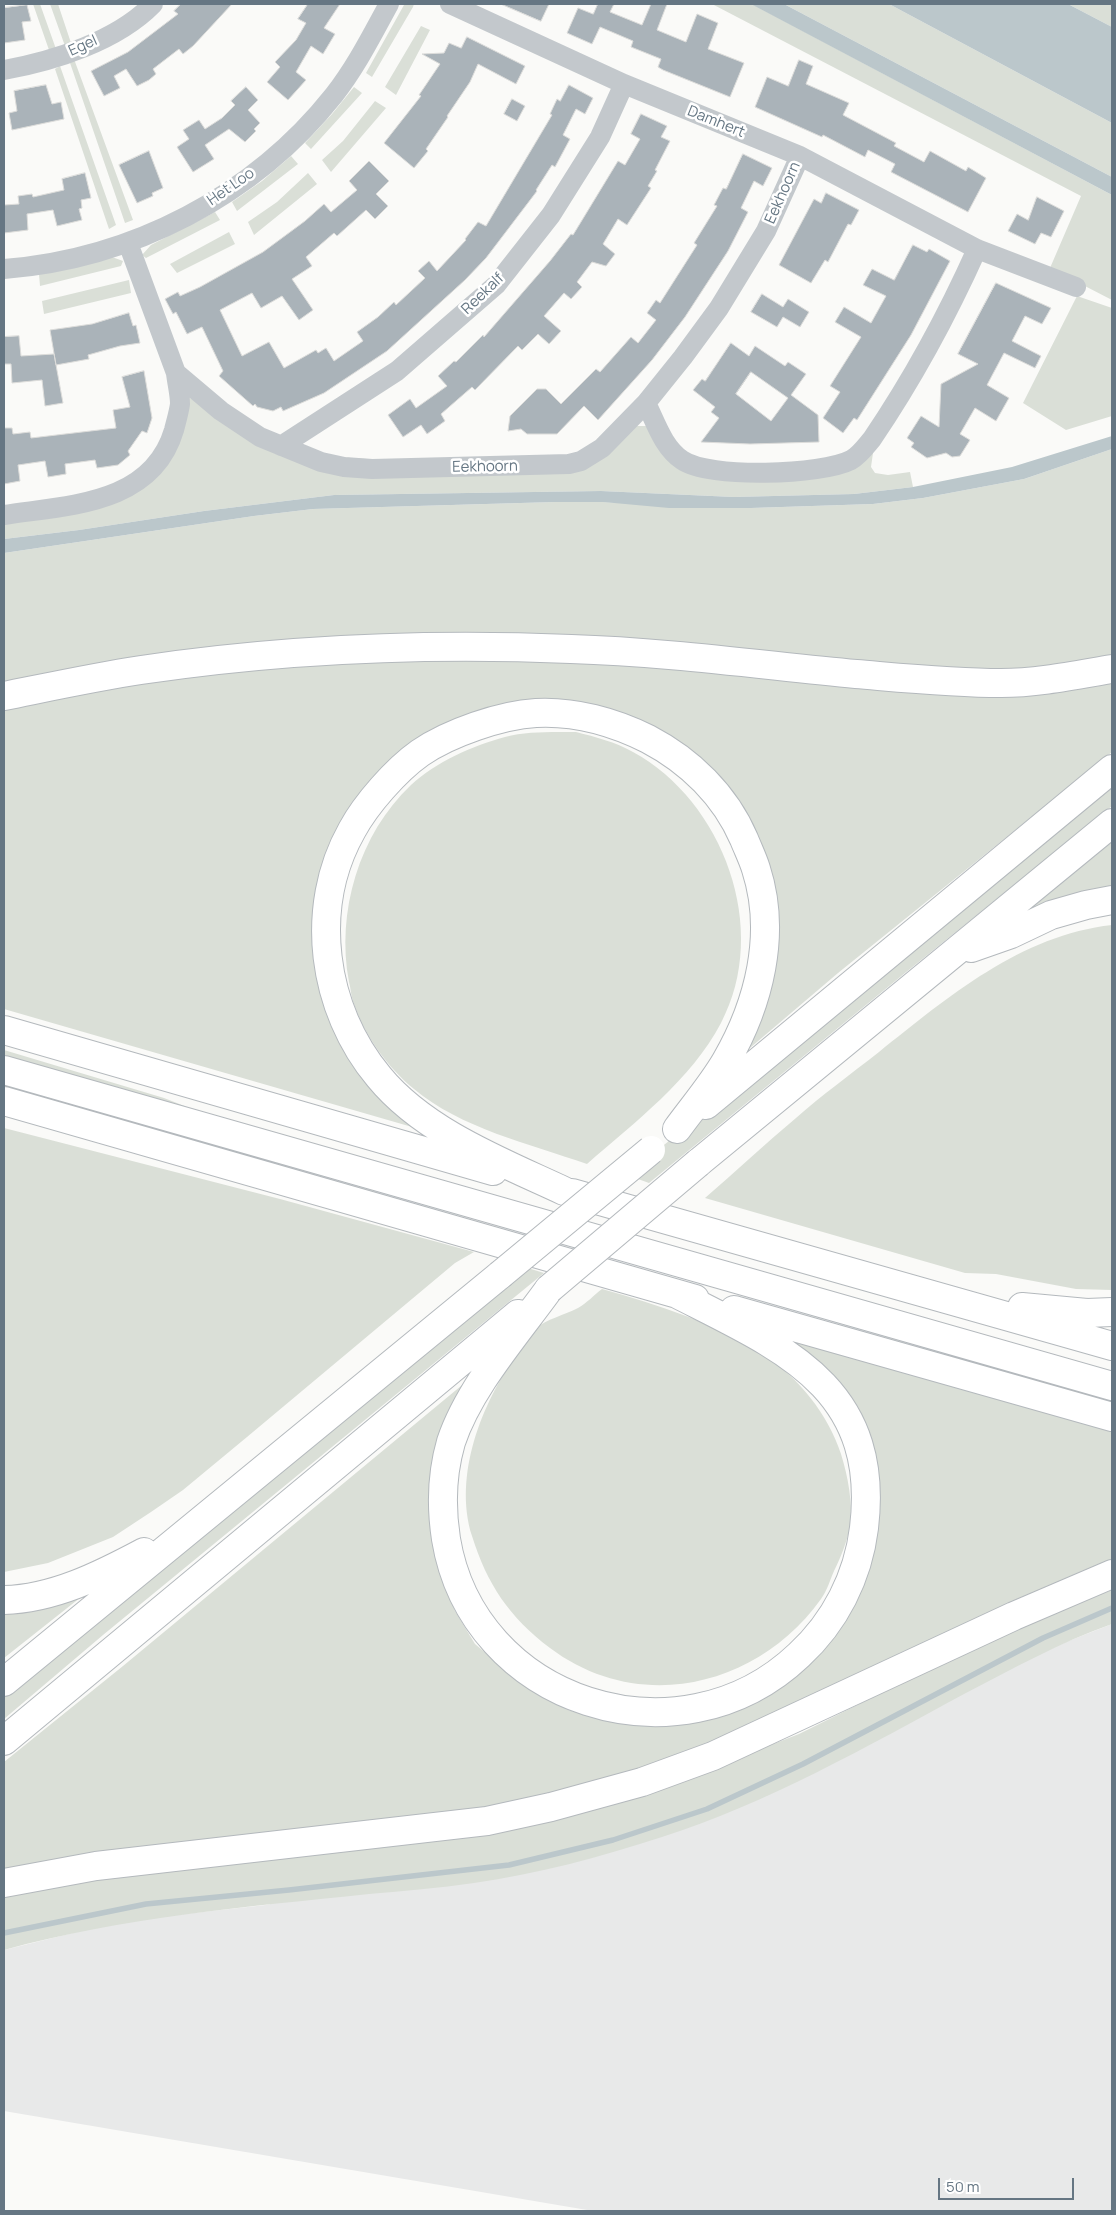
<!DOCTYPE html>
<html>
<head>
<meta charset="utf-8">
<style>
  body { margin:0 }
  #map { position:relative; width:1116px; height:2215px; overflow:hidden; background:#fafaf8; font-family:Manrope,sans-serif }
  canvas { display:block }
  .frame { position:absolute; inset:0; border:5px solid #657683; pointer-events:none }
  .scale { position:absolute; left:938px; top:2178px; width:136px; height:22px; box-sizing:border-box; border:2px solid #657683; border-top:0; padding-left:6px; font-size:15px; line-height:18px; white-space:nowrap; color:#657683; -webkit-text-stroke:4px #fff; paint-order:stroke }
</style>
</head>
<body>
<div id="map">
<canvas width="1116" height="2215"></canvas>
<div class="frame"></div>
<div class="scale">50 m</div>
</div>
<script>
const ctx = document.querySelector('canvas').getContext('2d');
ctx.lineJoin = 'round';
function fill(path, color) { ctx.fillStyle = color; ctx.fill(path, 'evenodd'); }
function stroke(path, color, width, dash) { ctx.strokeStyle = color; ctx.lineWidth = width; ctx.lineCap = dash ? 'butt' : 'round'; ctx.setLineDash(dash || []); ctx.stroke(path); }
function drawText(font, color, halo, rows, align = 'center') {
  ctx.font = font + ' Manrope,sans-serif'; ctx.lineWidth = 5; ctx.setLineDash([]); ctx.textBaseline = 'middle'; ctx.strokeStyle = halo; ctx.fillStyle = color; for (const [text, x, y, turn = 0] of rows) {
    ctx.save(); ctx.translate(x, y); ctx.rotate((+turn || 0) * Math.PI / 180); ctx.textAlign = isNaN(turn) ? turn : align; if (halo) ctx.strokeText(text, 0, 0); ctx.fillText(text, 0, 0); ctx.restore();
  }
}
const built = new Path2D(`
  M1112,1624V2211H593L4,2111V1950L93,1928L175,1915L266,1905L796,1781L1023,1662L1066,1642Z`);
const green = new Path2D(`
  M33,4H40L56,49L49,50Z
  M50,4H58L71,43L65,46Z
  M407,4H414L413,7L372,77L366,73L404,5Z
  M712,4H752L1112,195V300L1050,268L1081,196Z
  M784,4H889L1112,123V177Z
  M1068,4H1112V27Z
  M421,26L430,30L396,95L385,87Z
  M74,59L133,220L125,223L69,60Z
  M60,66L116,225L109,229L55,69Z
  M354,87L362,93L311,149L305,143L332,114Z
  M375,101L386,108L331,172L322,160L343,141Z
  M291,156L298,164L237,211L232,202L262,181Z
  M308,173L317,184L254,235L248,222L277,202Z
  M215,212L220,220L146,258L142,255L151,245Z
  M229,232L235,244L177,273L170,264Z
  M112,257L123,261L121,266L40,286L39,274Z
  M129,280L131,293L44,314L42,301Z
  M1077,296L1112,308V416L1066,430L1023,403Z
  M187,396L278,453L565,472L635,426H648L707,476L873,453L871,467L875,473L888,475L910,472L913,487L854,494L734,497L601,491L334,495L204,511L79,530L4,539V521L140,489Z
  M1112,449V656C1062,670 1007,670 956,671L375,635L264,641L112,661L4,683V553L254,516L313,509L555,502H603L751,508L873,504L923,498L1024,479Z
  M531,659L758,674L1003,695L1100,686L1112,682V752L838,973L737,1059L772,969L722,789L564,704L385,771L315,963L419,1129L4,1009V703L273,661Z
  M576,732C596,737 615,742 633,752C723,801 771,929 721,1023C691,1080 635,1122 587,1164C530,1144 460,1128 414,1089C388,1068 365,1036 354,1004C351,997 351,989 349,982C336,912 359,834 411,785C436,762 472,746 505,737C527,731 553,732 576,732Z
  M1112,781V806L905,973L649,1183L627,1175Z
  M1112,842V887L1092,889L1023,915Z
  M1112,925V1290L1076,1289L996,1274L965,1273L705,1198C735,1172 765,1144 796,1118C822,1095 851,1074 879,1052C948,997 1021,935 1112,925Z
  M4,1050L164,1098L187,1107L4,1058Z
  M4,1128L280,1199L474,1252L455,1263L247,1437L183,1490L151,1512L113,1537L48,1563L4,1572Z
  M518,1265L544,1273L103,1635L4,1719V1687Z
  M602,1289C658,1305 716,1323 764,1355C799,1378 828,1414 841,1454C848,1477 853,1502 850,1526C847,1542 841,1557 834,1571C830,1580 827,1591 821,1599C758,1687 639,1715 550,1648C509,1617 487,1584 472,1536C453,1475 482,1403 517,1354C523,1346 528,1335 535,1329C546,1319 565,1315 578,1308C587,1303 594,1295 602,1289Z
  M785,1338L1112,1430V1560L735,1736L564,1798L4,1872V1762L123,1666L473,1376L434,1536L446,1589L455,1611L475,1644L519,1681L568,1710L622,1723L666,1724L705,1718L813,1655L875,1492Z
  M95,1586L4,1658V1607Z
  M1112,1590V1624C1060,1642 1013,1669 964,1694C868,1746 766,1804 662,1837C601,1857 537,1874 474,1883C439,1888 404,1891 369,1894C246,1907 123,1917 4,1950V1894L652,1791L799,1734L966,1651L1035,1619Z`);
const water = new Path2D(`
  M751,4H784L1112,177V195Z
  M889,4H1068L1112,27V123Z
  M1112,436V449L1024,479L923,498L873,504L751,508H669L603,502H555L313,509L254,516L4,553V539L79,530L204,511L334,495L601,491L734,497L854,494L913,487L1012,467Z`);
const stream = new Path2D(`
  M4,1933L146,1904L289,1890L509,1865L613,1840L707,1809L803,1764L1043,1638L1112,1608`);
const building = new Path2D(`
  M181,4H232L193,46L183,54L179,49L153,69L156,74L149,80L137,86L126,69L114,76L120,88L104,96L91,71L128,52L178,14L174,11Z
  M308,4H340L324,28L335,34L323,54L311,46L296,72L306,80L288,100L267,82L280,67L275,62L296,40L306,23L298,19Z
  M501,4H549L541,21Z
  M598,4H614L610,12L642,25L651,4H667L657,30L686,42L697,14L718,23L708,49L744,63L730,97L663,70L658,67L661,59L631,47L633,41L600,27L592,44L567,33L578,8L593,14Z
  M27,5L31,21L22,22L25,40L4,43V8Z
  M467,37L525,66L516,84L478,64L470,82L447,116L448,117L426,149L428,151L414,168L384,143L421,96L419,95L440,64L422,54L444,53L449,43L461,48Z
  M799,60L813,66L806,84L849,103L843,115L896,143L894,146L924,162L930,151L966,171L968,167L986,178L968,212L891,172L895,164L868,150L865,157L823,135L822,137L755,107L767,77L788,86Z
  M46,85L52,104L61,102L64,119L12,130L9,113L17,111L14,91Z
  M569,85L593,98L585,114L576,109L563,135L570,139L555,167L552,165L536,190L537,191L486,258L465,280L387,351L324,393L283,411L281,407L273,411L257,407L255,404L253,406L219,376L223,371L202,327L187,334L176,312L173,314L165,299L178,292L180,296L200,287L263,252L305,221L324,204L331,212L357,190L349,181L369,161L389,181L376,194L388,206L375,219L366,210L337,236L334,233L306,257L312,266L292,279L313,310L299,320L282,296L261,308L252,293L220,310L242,356L269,342L284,368L316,350L318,353L326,348L334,361L363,341L357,332L378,317L394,302L396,305L425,278L418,271L429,261L437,271L466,240L465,239L478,222L486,226L552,115L550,114L557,99L560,101Z
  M246,87L258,100L248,110L260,123L254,129L256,131L245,142L229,129L205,145L214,159L193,172L177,147L189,139L183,130L199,120L205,129L222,118L235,105L231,101Z
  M512,99L525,106L517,121L504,114Z
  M641,114L667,126L661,137L670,141L655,170L657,171L648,186L651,188L627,225L618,219L603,244L615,254L606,266L592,262L577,282L582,287L571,299L564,293L544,316L561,331L549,344L538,334L522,350L518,346L475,390L472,387L441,414L445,421L427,434L421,425L403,437L388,415L410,399L416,408L447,386L438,376L454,361L456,362L483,335L484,337L550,261L571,234L573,235L618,161L625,165L640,139L631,134Z
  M149,151L163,188L152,193L153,196L137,203L119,165Z
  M743,154L772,168L763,186L754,181L741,208L748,212L728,251L685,317L652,360L598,420L584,406L557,434H527L521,429L508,431L510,416L537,389H546L561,404L596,369L600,372L631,337L638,343L656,320L647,313L656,300L660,303L697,245L694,243L717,206L714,205L723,188L726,189Z
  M85,173L91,198L81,200L82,208L79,209L82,220L57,226L53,210L27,214L28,230L4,233V205L19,204L18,196L32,194L33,197L64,190L62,179Z
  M826,193L859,210L851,225L848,224L828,262L825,260L811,283L779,265L814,199L821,203Z
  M1037,197L1064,211L1051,237L1041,233L1035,244L1008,231L1017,214L1028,220Z
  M913,245L927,252L929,249L950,261L911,335L857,420L854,418L843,433L823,418L840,392L830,386L861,337L835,322L844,307L871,323L886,296L863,285L872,269L894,280Z
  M996,283L1051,308L1042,324L1025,316L1012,341L1041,356L1035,368L1004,353L987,385L1009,398L996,421L975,408L960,434L970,440L960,456L952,457L946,453L927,458L911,447L914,443L907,438L921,416L939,427L941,384L978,364L958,354Z
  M762,294L783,307L788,299L809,312L800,327L783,317L777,327L751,312Z
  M129,313L133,326L136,325L140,343L120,346L88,355L89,359L56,365L50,330L92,324Z
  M19,336L21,356L54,354L63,403L45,406L42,380L12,383L11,364H4V337Z
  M731,343L749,356L755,346L785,366L788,362L806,374L791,395L818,415L819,442L750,444L701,442L719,418L711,412L715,407L693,390L702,379L705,381ZM751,372L788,398L771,421L736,394Z
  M144,371L152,418L147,433L142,431L128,451L130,455L118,465L97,468L95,460L65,464L66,474L48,477L45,461L18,465L20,481L4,484V428H12L13,434L30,432L31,438L116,428L113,410L130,407L122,377Z`);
const street = new Path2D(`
  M450,4L624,84L800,156L977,249L1076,287
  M4,70C54,61 117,41 153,4
  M128,243L176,373L221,411L260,437L321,462L344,467L372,469L569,464L581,461L602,448L646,403L683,357L719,308L766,231L800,156
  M4,269C132,259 254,196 334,95C356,67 372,35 389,4
  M646,403C656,423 663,447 682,460C709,479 822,475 851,460C860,455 866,446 872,439C914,377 947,316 977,249
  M281,446L397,371L496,285L551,215L600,137L624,84
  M4,515C68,505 152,505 174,430C176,422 179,412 180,404C180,394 177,383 176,373`);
const highway = new Path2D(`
  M4,696C49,687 95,677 141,670C283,649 428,643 571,649C666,652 761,665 856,674C904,678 953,683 1001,683C1038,683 1076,675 1112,669
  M971,948L1011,934L1051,915L1086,905L1112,900
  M4,1030L493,1171
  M4,1070L1112,1386
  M4,1101L695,1299
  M706,1105L1112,769
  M698,1163L1112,823
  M564,1191C502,1162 424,1132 379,1077C322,1009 308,908 352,830C366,804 396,770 420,753C449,733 501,715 536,713C574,711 614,722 648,739C690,761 725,795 744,839C748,849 753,859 756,869C777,934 759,1004 726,1061C712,1085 693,1107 677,1129
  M572,1193L1112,1346
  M549,1289C515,1336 469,1388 451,1442C442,1473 441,1507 446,1539C473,1703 679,1769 799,1655C835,1622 858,1577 864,1528C881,1387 783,1348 677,1294
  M1022,1307L1087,1313L1112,1312
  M734,1310L1112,1417
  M4,1600C53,1599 101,1575 144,1552
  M4,1682L500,1275
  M4,1741L518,1314
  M4,1883L96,1866L487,1821L551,1807L642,1782L713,1756L1014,1616L1112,1574`);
const highwayBridge = new Path2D(`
  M500,1275L651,1150
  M549,1289L698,1163`);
const streetNames = [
  ["Egel",83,46,-24],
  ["Damhert",716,122,22],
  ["Het Loo",231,187,-35],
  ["Eekhoorn",783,193,-66],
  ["Reekalf",483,294,-44],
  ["Eekhoorn",485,467,-1]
];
fill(built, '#e8e9e9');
fill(green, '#dadfd7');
fill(water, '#bbc7cb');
stroke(stream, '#bbc7cb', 5.5);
fill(building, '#aab3b9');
stroke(building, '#dcdcda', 1);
stroke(highway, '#b4b9bd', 30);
stroke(street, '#c3c8cc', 20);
stroke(highway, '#fff', 28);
stroke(highwayBridge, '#b4b9bd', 30, []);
stroke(highwayBridge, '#fff', 28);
drawText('15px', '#657683', '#fff', streetNames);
</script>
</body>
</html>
